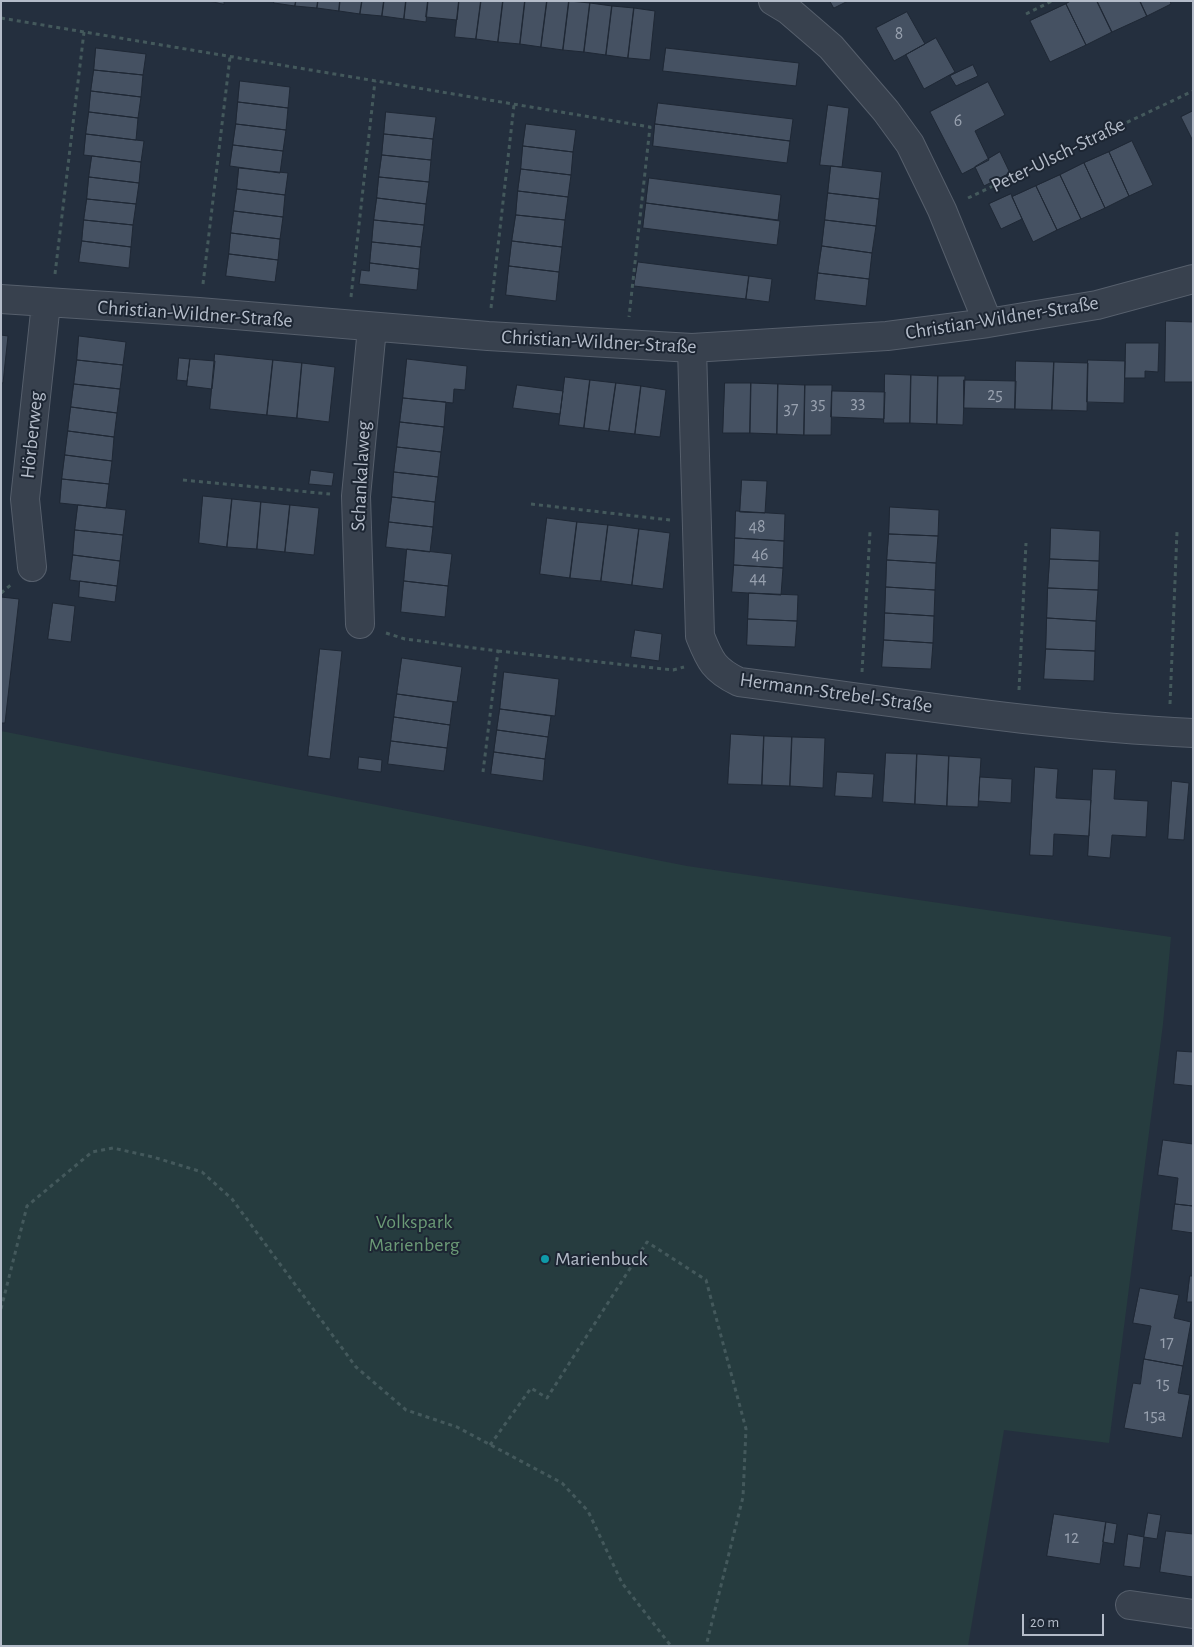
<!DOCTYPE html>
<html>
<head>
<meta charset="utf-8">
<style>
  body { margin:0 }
  #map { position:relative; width:1194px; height:1647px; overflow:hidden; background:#242f3e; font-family:"Alegreya Sans",sans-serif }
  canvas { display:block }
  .frame { position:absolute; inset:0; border:2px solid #b4bcc9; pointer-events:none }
  .scale { position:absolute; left:1022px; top:1614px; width:82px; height:22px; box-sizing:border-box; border:2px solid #b4bcc9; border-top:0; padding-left:6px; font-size:15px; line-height:18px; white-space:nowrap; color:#b4bcc9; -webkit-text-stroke:4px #1d2633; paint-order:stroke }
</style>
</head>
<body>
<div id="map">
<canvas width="1194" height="1647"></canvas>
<div class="frame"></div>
<div class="scale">20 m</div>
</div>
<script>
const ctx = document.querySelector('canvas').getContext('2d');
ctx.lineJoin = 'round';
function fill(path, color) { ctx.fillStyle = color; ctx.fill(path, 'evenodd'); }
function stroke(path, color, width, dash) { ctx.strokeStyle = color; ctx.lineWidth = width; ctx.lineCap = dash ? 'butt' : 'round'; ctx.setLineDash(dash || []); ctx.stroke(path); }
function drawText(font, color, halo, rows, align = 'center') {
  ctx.font = font + ' "Alegreya Sans",sans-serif'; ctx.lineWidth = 4; ctx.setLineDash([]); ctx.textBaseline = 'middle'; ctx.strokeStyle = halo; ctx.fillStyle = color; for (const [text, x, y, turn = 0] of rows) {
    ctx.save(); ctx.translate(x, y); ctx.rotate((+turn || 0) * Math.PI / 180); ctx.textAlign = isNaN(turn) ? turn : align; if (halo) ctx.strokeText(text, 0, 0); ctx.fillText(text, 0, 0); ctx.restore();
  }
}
const green = new Path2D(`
  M1,731L687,866L1171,937L1163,1024L1109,1443L1004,1430L968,1646H1Z`);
const building = new Path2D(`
  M209,1H224V4Z
  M274,1H296L295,6L274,3Z
  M296,1H318L317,8L295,6Z
  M318,1H340L339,11L317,8Z
  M340,1H362L360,14L339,11Z
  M362,1H384L382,16L360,14Z
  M384,1H406L404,19L382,16Z
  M406,1H428L426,22L404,19Z
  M428,1H459L457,20L426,17Z
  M459,1H481L476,39L455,37Z
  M481,1H503L498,42L476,39Z
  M503,1H525L520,44L498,42Z
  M525,1H547L541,47L520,44Z
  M547,1H569L563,50L541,47Z
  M569,1L590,3L584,52L563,50Z
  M830,1H848L834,8Z
  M1071,1H1097L1112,32L1086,45L1066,4Z
  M1097,1H1140L1147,16L1112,32Z
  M1140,1H1170L1171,4L1147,16Z
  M590,3L612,6L606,55L584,52Z
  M1066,4L1086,45L1050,62L1030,21Z
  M612,6L634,8L628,58L606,55Z
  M634,8L655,11L650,60L628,58Z
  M907,12L925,44L894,61L876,28Z
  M936,38L955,72L924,89L906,55Z
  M96,48L146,54L143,75L94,70Z
  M666,48L799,63L796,86L663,71Z
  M973,65L978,76L956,86L950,76Z
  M94,70L143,75L141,97L91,91Z
  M240,81L290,87L288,108L238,102Z
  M988,82L1005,115L975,131L989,160L962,174L930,112Z
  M91,91L141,97L138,118L89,112Z
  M238,102L288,108L286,130L236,124Z
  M658,103L793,119L790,141L655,124Z
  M828,105L849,108L842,167L820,165Z
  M1193,111V141L1181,117Z
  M89,112L138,118L136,140L86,134Z
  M386,112L436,117L433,139L384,134Z
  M236,124L286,130L283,151L233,145Z
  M526,124L576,130L573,152L523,146Z
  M655,124L790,141L787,163L653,146Z
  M86,134L144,141L141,162L84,155Z
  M384,134L433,139L431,160L382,155Z
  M1132,141L1153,185L1129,196L1109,152Z
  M233,145L283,151L280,173L230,166Z
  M523,146L573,152L571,175L521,169Z
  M1000,152L1010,173L984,186L975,167Z
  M1109,152L1129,196L1105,208L1084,163Z
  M382,155L431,160L429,182L379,177Z
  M92,156L141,162L139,183L89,177Z
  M1084,163L1105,208L1081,219L1060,175Z
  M831,166L882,172L879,199L828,193Z
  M239,168L288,173L285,195L237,189Z
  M521,169L571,175L568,197L518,191Z
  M1060,175L1081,219L1057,230L1036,186Z
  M89,177L139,183L136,204L87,199Z
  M379,177L429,182L426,204L377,198Z
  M649,178L781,195L778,220L646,203Z
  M1036,186L1057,230L1033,242L1012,197Z
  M237,189L285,195L283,217L234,211Z
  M518,191L568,197L565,220L516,215Z
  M828,193L879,199L876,226L825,220Z
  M1011,194L1022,219L1001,229L989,204Z
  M377,198L426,204L424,225L374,220Z
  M87,199L136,204L133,225L84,220Z
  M646,203L780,221L777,245L643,228Z
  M234,211L283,217L280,239L231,233Z
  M516,215L565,220L562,247L512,241Z
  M84,220L133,225L131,247L82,241Z
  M374,220L424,225L421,247L372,242Z
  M825,220L876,226L872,253L822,246Z
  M231,233L280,239L278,260L229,254Z
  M82,241L131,247L129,268L79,262Z
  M512,241L562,247L559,272L509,266Z
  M372,242L421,247L419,269L370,263Z
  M822,246L872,253L869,279L818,273Z
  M229,254L278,260L275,282L226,276Z
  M638,262L749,276L746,299L634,286Z
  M370,263L419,269L417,290L359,284L361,270L369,271Z
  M509,266L559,272L556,301L506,295Z
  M818,273L869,279L866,306L815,300Z
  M749,276L772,279L769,302L746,299Z
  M1166,321L1193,322V382H1165Z
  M1,335L8,336L3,383H1Z
  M79,336L126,342L123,365L77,360Z
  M1126,343H1159L1158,372L1145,371V378H1125Z
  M215,354L273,360L267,415L210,409Z
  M179,358L190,359L187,381L177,380Z
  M190,359L215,361L212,389L187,386Z
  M407,359L467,366L465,390L454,389L453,403L403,398Z
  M77,360L123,365L120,389L74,384Z
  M273,360L302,363L297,418L267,415Z
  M1088,360L1125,361L1124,403L1087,402Z
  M1016,361L1054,362L1052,410L1015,409Z
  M1054,362L1088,363L1087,411L1052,410Z
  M302,363L335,367L329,422L297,418Z
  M885,374L911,375L910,423H884Z
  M911,375L938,376L937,424L910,423Z
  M938,376H965L963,425L937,424Z
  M565,377L590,380L584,428L559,425Z
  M590,380L616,383L609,431L584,428Z
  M964,380L1016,381L1015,409L964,408Z
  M616,383L641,386L635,434L609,431Z
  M725,383H751L750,433H723Z
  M751,383L778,384L777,434L750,433Z
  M74,384L120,389L117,413L71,407Z
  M778,384L805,385L804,435L777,434Z
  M517,385L563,391L560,414L513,408Z
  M805,385H832L831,435H804Z
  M641,386L666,390L660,437L635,434Z
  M832,391L885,392L884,419L831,417Z
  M403,398L446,402L444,427L400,422Z
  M71,407L117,413L114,437L68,431Z
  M400,422L444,427L441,452L397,447Z
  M68,431L114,437L112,461L65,455Z
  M397,447L441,452L438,477L394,472Z
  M65,455L112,461L109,484L62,479Z
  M311,470L334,473L332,486L309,484Z
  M394,472L438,477L435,502L392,497Z
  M62,479L109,484L106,508L60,503Z
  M742,480L767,481L765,513L740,512Z
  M203,496L232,499L227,547L199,543Z
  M392,497L435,502L433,527L389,522Z
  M232,499L261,502L257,549L227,547Z
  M261,502L290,505L285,552L257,549Z
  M78,505L126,510L123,535L75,530Z
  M290,505L319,508L314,555L285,552Z
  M890,507L939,510L938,536L889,534Z
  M736,511L785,514L784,541L735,538Z
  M547,518L577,522L570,578L540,574Z
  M389,522L433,527L430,552L386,547Z
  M577,522L608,525L601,581L570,578Z
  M608,525L639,529L632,585L601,581Z
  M1051,528L1100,531L1099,561L1050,559Z
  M639,529L670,533L663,589L632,585Z
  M75,530L123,535L120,561L73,555Z
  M889,534L938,536L936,563L887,560Z
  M735,538L784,541L783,568L734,565Z
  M407,549L452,554L448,586L404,581Z
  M73,555L120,561L117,586L70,580Z
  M1050,559L1099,561L1098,590L1048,588Z
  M887,560L936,563L935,590L886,587Z
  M734,565L783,568L781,595L732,592Z
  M80,581L117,586L115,602L79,597Z
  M404,581L448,586L445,617L401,612Z
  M886,587L935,590L934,616L885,613Z
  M1048,588L1098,590L1096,621L1047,618Z
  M749,593L798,595L797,621L748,619Z
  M1,597L19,599L5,723H1Z
  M53,603L75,606L71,642L48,639Z
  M885,613L934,616L933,643L884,640Z
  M1047,618L1096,621L1095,651L1046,649Z
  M748,619L797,621L795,647L747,645Z
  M635,630L662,634L659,661L631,657Z
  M884,640L933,643L931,669L882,667Z
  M320,649L342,651L330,759L308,756Z
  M1046,649L1095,651L1094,681L1044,679Z
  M402,658L462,667L457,702L397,694Z
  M504,672L559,679L555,716L500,709Z
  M397,694L453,702L450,725L394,717Z
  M500,709L551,716L548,737L497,730Z
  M394,717L450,725L447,748L391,741Z
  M497,730L548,737L545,759L494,752Z
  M731,734L764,736L762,785L728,784Z
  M764,736L792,737L790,786L762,785Z
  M792,737L825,738L823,788L790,786Z
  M391,741L447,748L444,771L388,764Z
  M494,752L545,759L543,781L491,774Z
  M886,753L917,754L915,804L883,802Z
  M917,754L949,756L947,806L915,804Z
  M949,756L981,758L978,807L947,806Z
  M359,757L382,760L381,772L358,769Z
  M1035,767L1058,769L1056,798L1091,800L1089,836L1054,834L1053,856L1030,855Z
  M1093,769L1116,770L1114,799L1148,801L1146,837L1112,835L1110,858L1088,856Z
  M837,772L874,774L872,798L835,796Z
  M980,777L1012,779L1011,803L979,801Z
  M1172,781L1189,783L1184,840L1168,839Z
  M1177,1051L1193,1052V1086L1174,1084Z
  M1163,1140L1193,1144V1206L1175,1204L1178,1178L1158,1175Z
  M1175,1204L1193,1206V1233L1172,1230Z
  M1190,1276H1193V1302H1187Z
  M1140,1288L1179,1295L1174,1318L1191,1322L1183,1366L1144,1359L1151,1326L1133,1323Z
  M1144,1359L1183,1366L1178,1393L1190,1395L1182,1438L1124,1428L1133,1383L1140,1384Z
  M1148,1513L1161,1515L1157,1539L1144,1537Z
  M1054,1514L1106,1522L1100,1564L1047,1556Z
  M1106,1522L1117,1524L1114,1544L1103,1542Z
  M1166,1531L1193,1534V1577L1160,1572Z
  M1128,1534L1144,1537L1140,1568L1124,1566Z`);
const path = new Path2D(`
  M1026,14L1052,1
  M1,18L650,127L629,317
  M968,198L1193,91
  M55,274L84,32
  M203,284L230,57
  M351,297L375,81
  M491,308L514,105
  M183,480L330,494
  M531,504L670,520
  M1,593L12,584
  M386,633L405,639L498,651L483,772
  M498,651L673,670L684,667
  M862,672L870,532
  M1019,690L1026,543
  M1170,704L1177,532
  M1,1309L27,1206L92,1152L113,1148L153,1157L202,1172L232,1199L356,1367L406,1410L457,1427L562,1483L588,1511L622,1583L671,1646
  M490,1445L531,1388L547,1398L647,1242L706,1280L746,1429L743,1497L706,1646`);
const minor = new Path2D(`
  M773,1L788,10L831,47L886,111L910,144L942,210L988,323
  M1,299L199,312L488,336L692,348L887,336L988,323L1097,305L1193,279
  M692,348L700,636C710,661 714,670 739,682C890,701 1041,726 1193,733
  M32,567L25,499L46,303
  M360,624L356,496L372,328
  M1130,1605L1193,1614`);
const markers = [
  [545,1259,5,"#0f9aa8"]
];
const numberNames = [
  ["8",899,34],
  ["6",958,121],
  ["25",995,395],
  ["33",858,403],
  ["35",818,404],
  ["37",791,409],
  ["48",757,527],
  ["46",760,555],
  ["44",758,579],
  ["17",1167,1343],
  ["15",1163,1384],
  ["15a",1155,1416],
  ["12",1072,1538]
];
const streetNames = [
  ["Peter-Ulsch-Straße",1058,155,-26],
  ["Christian-Wildner-Straße",195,314,4],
  ["Christian-Wildner-Straße",1002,318,-9],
  ["Christian-Wildner-Straße",599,342,3],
  ["Hörberweg",32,435,-84],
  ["Schankalaweg",361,476,-87],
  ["Hermann-Strebel-Straße",836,693,8]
];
const parkNames = [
  ["Volkspark",414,1222],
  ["Marienberg",414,1245]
];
const poiNames = [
  ["Marienbuck",555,1259]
];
fill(green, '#263c3f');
fill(building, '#455162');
stroke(building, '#1f2835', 1);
stroke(minor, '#565f6c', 30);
stroke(path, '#44595c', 3, [4, 4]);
stroke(minor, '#38414e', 28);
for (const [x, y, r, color] of markers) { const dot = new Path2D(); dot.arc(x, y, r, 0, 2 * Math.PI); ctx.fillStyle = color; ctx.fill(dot); stroke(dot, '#1d2633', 2); }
drawText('18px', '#98a1af', null, numberNames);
drawText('20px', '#b4bcc9', '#1d2633', streetNames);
drawText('20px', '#6b9a76', '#1d2633', parkNames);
drawText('20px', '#b4bcc9', '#1d2633', poiNames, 'left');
</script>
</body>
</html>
